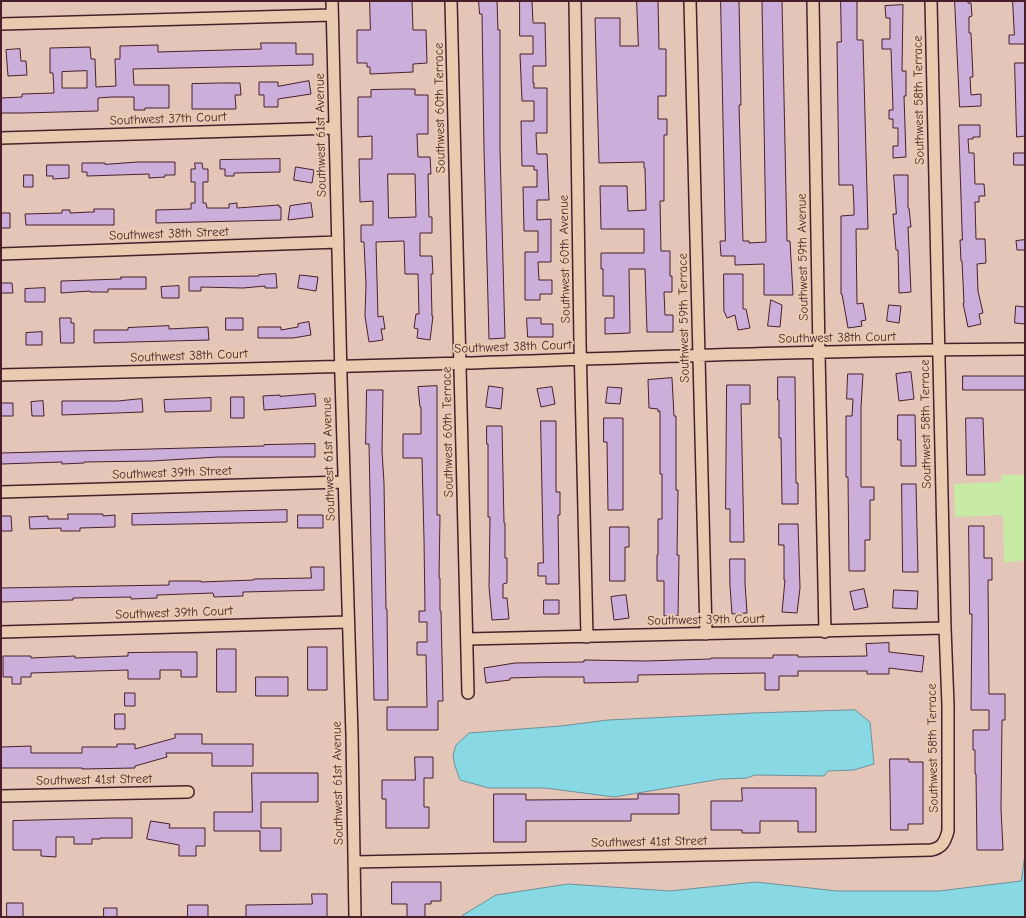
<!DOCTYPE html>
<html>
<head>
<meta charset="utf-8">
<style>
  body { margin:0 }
  #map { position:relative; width:1026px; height:918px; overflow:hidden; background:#e3c6b8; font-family:"Comic Neue",sans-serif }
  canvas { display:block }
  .frame { position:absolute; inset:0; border:2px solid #4a1f2b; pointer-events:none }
</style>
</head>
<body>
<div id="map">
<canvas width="1026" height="918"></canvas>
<div class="frame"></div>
</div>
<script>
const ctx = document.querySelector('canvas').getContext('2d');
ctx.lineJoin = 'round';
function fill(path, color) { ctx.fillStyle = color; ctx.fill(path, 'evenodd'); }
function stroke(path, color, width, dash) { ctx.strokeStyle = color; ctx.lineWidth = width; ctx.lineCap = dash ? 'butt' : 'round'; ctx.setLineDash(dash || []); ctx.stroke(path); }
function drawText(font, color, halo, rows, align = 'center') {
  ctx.font = font + ' "Comic Neue",sans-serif'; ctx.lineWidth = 4; ctx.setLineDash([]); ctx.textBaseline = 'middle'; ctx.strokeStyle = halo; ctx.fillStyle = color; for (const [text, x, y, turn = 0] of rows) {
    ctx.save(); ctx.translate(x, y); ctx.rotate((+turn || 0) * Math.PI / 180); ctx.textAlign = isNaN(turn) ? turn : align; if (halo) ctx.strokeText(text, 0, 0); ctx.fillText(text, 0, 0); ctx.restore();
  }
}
const green = new Path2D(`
  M1002,475H1025V560L1004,563L1003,515L955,517L954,484L1001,482Z`);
const water = new Path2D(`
  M855,710L870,722L874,764L854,770L828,771L824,776L755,775L747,778L721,779L614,797L545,788H489L460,780L455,766L453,755L456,745L469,733L561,726L608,720L754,713Z
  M1025,854V917H462L463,915L496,895L568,884L670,891L756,882L837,891H939L1021,881Z`);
const building = new Path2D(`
  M370,1H412L413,30H426L427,63L413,64V72L370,74V67H367V63H357V30H370Z
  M479,1H497L498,30H500V149L505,338L489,339L484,149L482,14H480Z
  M520,1H532L533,23H545L546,66H533V83H534V88H547V133H536L537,154H547L549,200H537V220L551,219V262H538L539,280H552V294H540V300H525V252H538V231H524L523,187H537V170H534V166H522L521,121H534V101H522L520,54H533V36H520Z
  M637,1H658L659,49H666V96H658V119H667V135H664V201H660L661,251H670V276H672V292H664L665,315H673V332H647L645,269H629L630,333L605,334V318H614V296H603V269H601V253H644V229H601L600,186H627L628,211L646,210L645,168H644V162L599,163L595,18H620V46H638Z
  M721,1H739L741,105H739L743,241H749V243L766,242L762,1H782L787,241H790L793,295H764V264L735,265V256H721L720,241H725Z
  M841,1H857V40H863L868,229H856L857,304L863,303L866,320L861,321L862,326L848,328L842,294H841V216L854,215V208L853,185H839L837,42H841Z
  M955,1H968V3H971L972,16L969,17V33H971L973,77H970L971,95L981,94V106L960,107Z
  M1013,1H1025V44H1009V35H1014Z
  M903,5L902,71H906V96H904L906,157L893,158V146H898V128H893V119H889V110H893L891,49H882V39H890V18H886L885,6Z
  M261,43H296V54H313V65L133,69L134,85H169V108H145V110H134V97H112L98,98V111L22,113H1V98L22,97V94L54,93L53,73H50V48L90,47L91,59H95L96,87L116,86L115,59H120V46L158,45V52L261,49ZM87,71V88H62V72Z
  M20,49L21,61H26L27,75L8,76L6,50Z
  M1015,63H1025V136L1017,137Z
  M309,81L311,94L278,99V107H264V95H259V82H278V86Z
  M220,83H240L241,95H235L236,109H192V84Z
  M400,89H415V95H428V134H417L418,157H430L431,174H428L429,217H432V233H420V256H432L433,274H431L432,316H433L430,340L417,338L418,329L414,328L416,314H419L418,274H405L404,241L376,242L378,317L383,316L385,329H381L383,340L369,342L365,316L366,284L364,242H361V225H373V201L360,202L359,159H372V136L358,137V97H371V90ZM388,174H415L416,217L389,218Z
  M959,125H980V137H973V139H968L969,153H974L975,184H984L985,196H979V202H975L976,239H985L986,263L977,264L978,291L983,313L979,314L981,324L968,327L963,303H964L962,261H961L960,240H962Z
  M1014,153H1025V165H1014Z
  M280,159V172L234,173V176H225V169H220V160Z
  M138,162H175V175H165V177L149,178V174L87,176V172H82V163H105V164Z
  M195,163H202L203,169H208V182H203V203H206L207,208H229V204L237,203V208L279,205V207H281V220L156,223V210L191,209V203H195V182H191V169H195Z
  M47,165H69V178L53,179V176H47Z
  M296,167L314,170L312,183L294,180Z
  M24,175H33V187H24Z
  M894,175H908V208H909L911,227H908L911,292L899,293L898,250H896L893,214H896Z
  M311,203L313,217L288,220L290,206Z
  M94,209H114V225H26L25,214L62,213V210H70V213L90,212H94Z
  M1,213H10V228H1Z
  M1025,240V250H1017L1016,241Z
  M276,274L277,288H265V286L243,288L201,287V291H189V277L259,276V275Z
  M724,274H743V309H746L750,328L738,330L735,315L727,318L724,311Z
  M300,275L318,277L316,291L298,288Z
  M121,277H146V289H108V292H90V291L61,293V281L121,279Z
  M1,283H12L13,293H1Z
  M179,286V298H162L161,287Z
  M45,288V302H25V289Z
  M771,300L782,305L780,327L768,326Z
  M889,305L901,306L899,323L887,321Z
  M1016,306L1025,307V324L1015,323Z
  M60,318H71V323H74V343H61Z
  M226,318H243V330H226Z
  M527,318H541V324H553V337H528Z
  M309,322L311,335L293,338H258V327H281V330L298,327V324Z
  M169,326V329L208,327L209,340L94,343V330H128V328Z
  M42,332V345H26V333Z
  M911,372L914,399L899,401L896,374Z
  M848,374H863L861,408V487H874V500H870V540H865V571H849L848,477H846V416H852L853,399H847Z
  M963,376H1025V390H963Z
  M778,377H795L796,483H798V504H782L781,438H779V400H778Z
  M672,378L674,416H676V490H678L677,555H679L678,616H664V581H657V555H658V519H662V474H660V411L658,412V409L649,408L648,380Z
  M727,385H750V404H741L744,542H730V509H726Z
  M437,386V515H440L439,578H440V611H441L443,701H438V730H387V707H427L426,655H417V642H427V622H419V611H425L424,539L422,458H403V434H421V407H420L418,387Z
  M489,386L503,388L501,409L486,407Z
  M552,387L555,404L541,407L537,389Z
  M608,387L622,388L620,404L606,403Z
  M367,390H383L382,451L384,483L386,609H387L388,700H374L369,444H366Z
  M315,394L316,406L264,410L263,396L280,395V396Z
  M231,397H244V418H231Z
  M211,398V411L165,412L164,400Z
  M142,399L143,412L62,415V401H117Z
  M43,401L44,416H32L31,402Z
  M1,403H13V416H1Z
  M898,415H915L916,466H901V440H898Z
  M604,418H623V510H608L607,442H604Z
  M966,418H983L985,475H967Z
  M541,421H556V492H560V515H558L559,584H546V576H538V563H543Z
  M487,426H502L504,523H505V558H507V583L503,584V598H507L509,619L492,620L489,587L490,517H488V444H487Z
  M315,444V457H218L152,461L84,462V463L62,464V462L1,464V453L264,446V445Z
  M902,484H916L918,572H903Z
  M287,510V522L132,525V514Z
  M68,514H103V516L115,515V527L80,528V531H61V528L30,529L29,517L48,516V519H68Z
  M298,515H323V528H298Z
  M1,516H11L12,531H1Z
  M779,524H798L800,588L797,613L782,612L785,580H784V545H779Z
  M969,526H984V558H992V580H988L989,694H1005V720H1002L1001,808L1003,850H977L976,774H975V750H973V730H989V710H971L972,614H970Z
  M610,527H629V547H625V581H610Z
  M730,559H745V583L747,613L732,614L730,586Z
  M311,567H324V590L243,592V596L214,597L213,593L157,595V598L131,599V597L73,598V600L1,602V588L169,585V581H201V582L254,580V579L311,578Z
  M864,589L868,607L854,610L850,592Z
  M894,590L918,591L917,609L893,608Z
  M626,595L629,618L614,620L611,597Z
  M544,600H559V614H544Z
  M889,643V652L924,656L922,672L889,668V674H867V671H798V676H779V690H765V673L638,675V682L584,683V677H542L510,678V680L486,683L484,668L515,663L584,662V660L646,661L711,659V658H773V655H798V657L867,656L866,644Z
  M308,647H327V690H308Z
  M217,649H236V692H217Z
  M172,652H197V677H181V670H160V679H128V670L31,673V677H21V684H12V677H3V656H31V658L75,656V658L128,656V653Z
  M256,677H288V696H256Z
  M125,693H135V706H125Z
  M115,714H125V729H115Z
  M175,734H202V744H253V766H212V753H166L167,757L135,766V768L82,769V768H1V747L31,746V753H82V747H117V744H135V749L175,738Z
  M415,757H433V778H424V807H429V828H386V799H382V780H415Z
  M890,759H909V762H923V824H908V830H891Z
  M252,773H318V802H261V828H281V851H260V831H214V812H252Z
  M742,788H816V832H798V821H760V833H742V830H711V801H742Z
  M494,794H526V800L638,799V794H679V814H631V821H526V842H494Z
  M114,818H132V838H100V839H92V844H74V837H56V857L41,856V850H13V821Z
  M151,821L170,824L169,828H205V846H196V856H179V845L147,839Z
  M392,882H441V901H431V904H425V917H407V904H392Z
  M312,894H327V917H246V905L312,904Z
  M7,903H23V917H7Z
  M188,905H208V917H188Z
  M104,908H117V917H104Z`);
const minor = new Path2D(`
  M332,1L341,377L352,735L355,917
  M451,1L468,693
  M575,1L580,342L587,637
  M690,1L706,634
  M813,1L819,353L825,632
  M1,24L332,15
  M1,138L335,128
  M1,254L338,242
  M1,375C155,371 310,368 464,363C651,357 838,350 1025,349
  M1,492L344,482
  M1,632L348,622
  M467,639L945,628
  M1,796L188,792
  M354,862L851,852L931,850C942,848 945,842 948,831V705L945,628L931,1`);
const streetNames = [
  ["Southwest 58th Terrace",919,100,-91],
  ["Southwest 60th Terrace",440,108,-91],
  ["Southwest 37th Court",168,119,-2],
  ["Southwest 61st Avenue",321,135,-91],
  ["Southwest 38th Street",169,234,-2],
  ["Southwest 59th Avenue",803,257,-91],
  ["Southwest 60th Avenue",565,259,-91],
  ["Southwest 59th Terrace",684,318,-91],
  ["Southwest 38th Court",837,338,-1],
  ["Southwest 38th Court",513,347,-2],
  ["Southwest 38th Court",189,356,-2],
  ["Southwest 58th Terrace",926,424,-91],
  ["Southwest 60th Terrace",448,432,-91],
  ["Southwest 61st Avenue",329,459,-92],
  ["Southwest 39th Street",172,473,-2],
  ["Southwest 39th Court",174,613,-2],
  ["Southwest 39th Court",706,620,-1],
  ["Southwest 58th Terrace",933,748,-91],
  ["Southwest 41st Street",94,780,-1],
  ["Southwest 61st Avenue",338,783,-91],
  ["Southwest 41st Street",649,842,-1]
];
fill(green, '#c7eaa4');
fill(water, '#89d9e4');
stroke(water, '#708f9a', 1);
fill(building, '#ccaeda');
stroke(building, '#4a1f2b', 1);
stroke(minor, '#4a1f2b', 14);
stroke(minor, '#e9ccb0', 11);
drawText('13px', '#4a1f2b', '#e9ccb0', streetNames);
</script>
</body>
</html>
